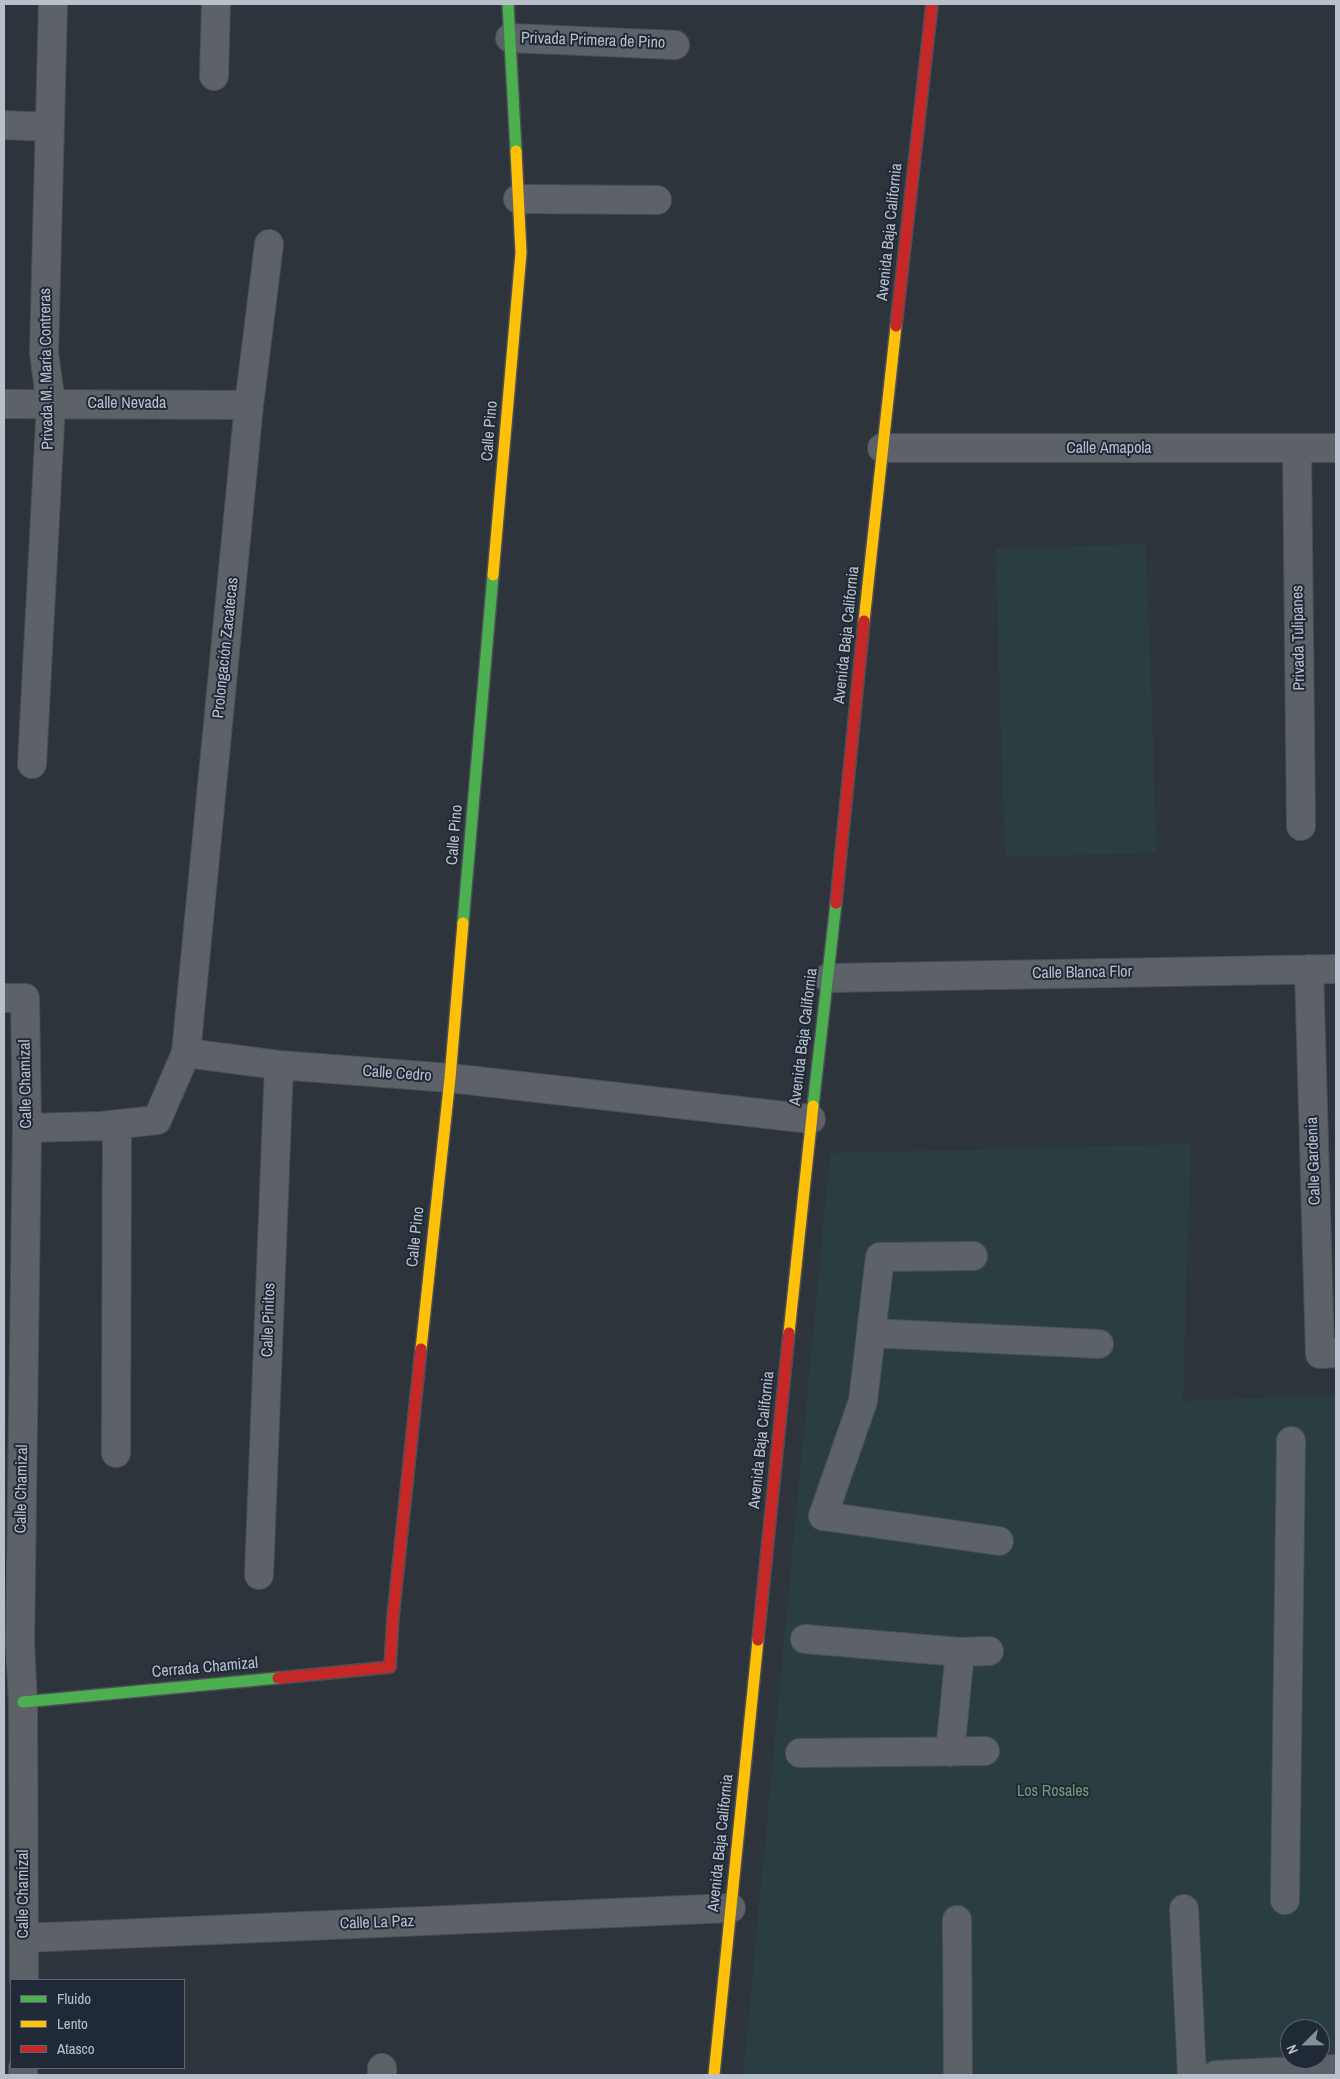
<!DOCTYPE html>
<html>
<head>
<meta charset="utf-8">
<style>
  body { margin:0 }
  #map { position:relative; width:1340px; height:2079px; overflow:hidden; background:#2d343c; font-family:"Archivo Narrow",sans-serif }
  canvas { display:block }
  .frame { position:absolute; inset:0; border:5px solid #b8c0cb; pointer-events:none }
  .legend { position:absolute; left:10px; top:1979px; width:175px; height:90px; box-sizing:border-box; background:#202a37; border:1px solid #5d6672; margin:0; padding:6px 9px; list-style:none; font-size:15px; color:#b8c0cb }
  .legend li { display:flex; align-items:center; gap:10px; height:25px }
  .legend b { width:25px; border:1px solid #5d6672 }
  .north { position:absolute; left:1280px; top:2019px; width:50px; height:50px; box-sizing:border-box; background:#202a37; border:1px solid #5d6672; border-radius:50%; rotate:247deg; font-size:14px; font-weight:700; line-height:20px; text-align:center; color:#b8c0cb }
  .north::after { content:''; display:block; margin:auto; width:18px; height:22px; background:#878f99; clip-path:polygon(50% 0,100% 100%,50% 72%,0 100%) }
</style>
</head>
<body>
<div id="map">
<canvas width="1340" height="2079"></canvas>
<div class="frame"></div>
<ul class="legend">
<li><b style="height:6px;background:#4caf50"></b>Fluido</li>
<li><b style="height:6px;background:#ffc107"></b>Lento</li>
<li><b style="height:6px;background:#c62828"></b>Atasco</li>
</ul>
<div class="north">N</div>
</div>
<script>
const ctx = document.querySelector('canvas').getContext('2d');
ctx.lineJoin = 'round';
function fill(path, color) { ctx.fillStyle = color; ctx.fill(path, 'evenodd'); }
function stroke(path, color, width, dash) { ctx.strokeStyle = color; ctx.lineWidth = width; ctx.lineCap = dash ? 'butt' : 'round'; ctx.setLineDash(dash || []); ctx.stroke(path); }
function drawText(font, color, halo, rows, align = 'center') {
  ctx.font = font + ' "Archivo Narrow",sans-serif'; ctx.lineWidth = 4; ctx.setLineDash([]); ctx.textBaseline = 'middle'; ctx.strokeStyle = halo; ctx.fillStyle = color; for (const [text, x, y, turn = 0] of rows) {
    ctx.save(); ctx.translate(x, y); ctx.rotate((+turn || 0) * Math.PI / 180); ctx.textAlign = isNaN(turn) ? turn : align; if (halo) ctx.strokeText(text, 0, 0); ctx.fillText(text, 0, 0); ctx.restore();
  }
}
const green = new Path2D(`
  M1146,544L1157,853L1005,857L995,549Z
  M1191,1144L1183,1401L1336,1394V2075H743L830,1153ZM1290,2029H1320V2059H1290Z`);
const street = new Path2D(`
  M510,38L675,45
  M214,76L216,4
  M4,125L50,127
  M518,199L657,200
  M4,404L249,405
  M882,448H1336
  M1297,450L1301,826
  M32,764L51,404L44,353L53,4
  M1309,969L1320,1354L1336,1353
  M828,978L1336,969
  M4,998H25L27,1128L20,1643L23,1702L24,1980
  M186,1053L279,1065L450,1078L811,1119
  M27,1128L102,1126L157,1120L186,1053L249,405L269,244
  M973,1256L880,1257L863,1401L823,1516L999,1541
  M871,1333L1099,1344
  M116,1453L117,1125
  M259,1575L279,1065
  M805,1639L960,1652L989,1651
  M950,1752L960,1652
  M800,1753L985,1751
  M1285,1900L1291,1441
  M1184,1909L1192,2075
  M957,1920L958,2075
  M24,1938L731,1908
  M23,2075V2068
  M382,2075V2068
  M1216,2075L1336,2069`);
const fast = new Path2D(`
  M508,4L516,151
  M463,923L493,575
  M813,1106L836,903
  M23,1702L278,1678`);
const slow = new Path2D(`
  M493,575L521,253L516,151
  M864,621L896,326
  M789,1333L813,1106
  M421,1349L450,1078L463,923
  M714,2075L758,1640`);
const jam = new Path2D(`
  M896,326L932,4
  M836,903L864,621
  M758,1640L789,1333
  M278,1678L390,1667L393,1617L421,1349`);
const streetNames = [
  ["Privada Primera de Pino",593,41,2],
  ["Avenida Baja California",890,232,-84],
  ["Privada M. María Contreras",47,369,-91],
  ["Calle Nevada",127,404],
  ["Calle Pino",490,431,-85],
  ["Calle Amapola",1109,449],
  ["Avenida Baja California",847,635,-84],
  ["Privada Tulipanes",1299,638,-91],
  ["Prolongación Zacatecas",226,648,-84],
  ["Calle Pino",455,835,-85],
  ["Calle Blanca Flor",1082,973,-1],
  ["Avenida Baja California",804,1037,-83],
  ["Calle Cedro",397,1074,4],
  ["Calle Chamizal",26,1084,-91],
  ["Calle Gardenia",1314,1161,-92],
  ["Calle Pino",416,1237,-84],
  ["Calle Pinitos",269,1320,-88],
  ["Avenida Baja California",762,1440,-84],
  ["Calle Chamizal",22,1489,-89],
  ["Cerrada Chamizal",205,1668,-5],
  ["Avenida Baja California",721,1843,-84],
  ["Calle Chamizal",24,1894,-90],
  ["Calle La Paz",377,1923,-2]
];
const parkNames = [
  ["Los Rosales",1053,1792]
];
fill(green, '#2a3e42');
stroke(street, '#4b5056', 30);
stroke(fast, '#4b5056', 14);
stroke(slow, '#4b5056', 14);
stroke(jam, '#4b5056', 14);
stroke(street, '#5d6269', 28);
stroke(fast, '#4caf50', 11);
stroke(slow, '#ffc107', 11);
stroke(jam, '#c62828', 11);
drawText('16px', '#b8c0cb', '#202a37', streetNames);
drawText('16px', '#709c79', '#202a37', parkNames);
</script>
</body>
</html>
